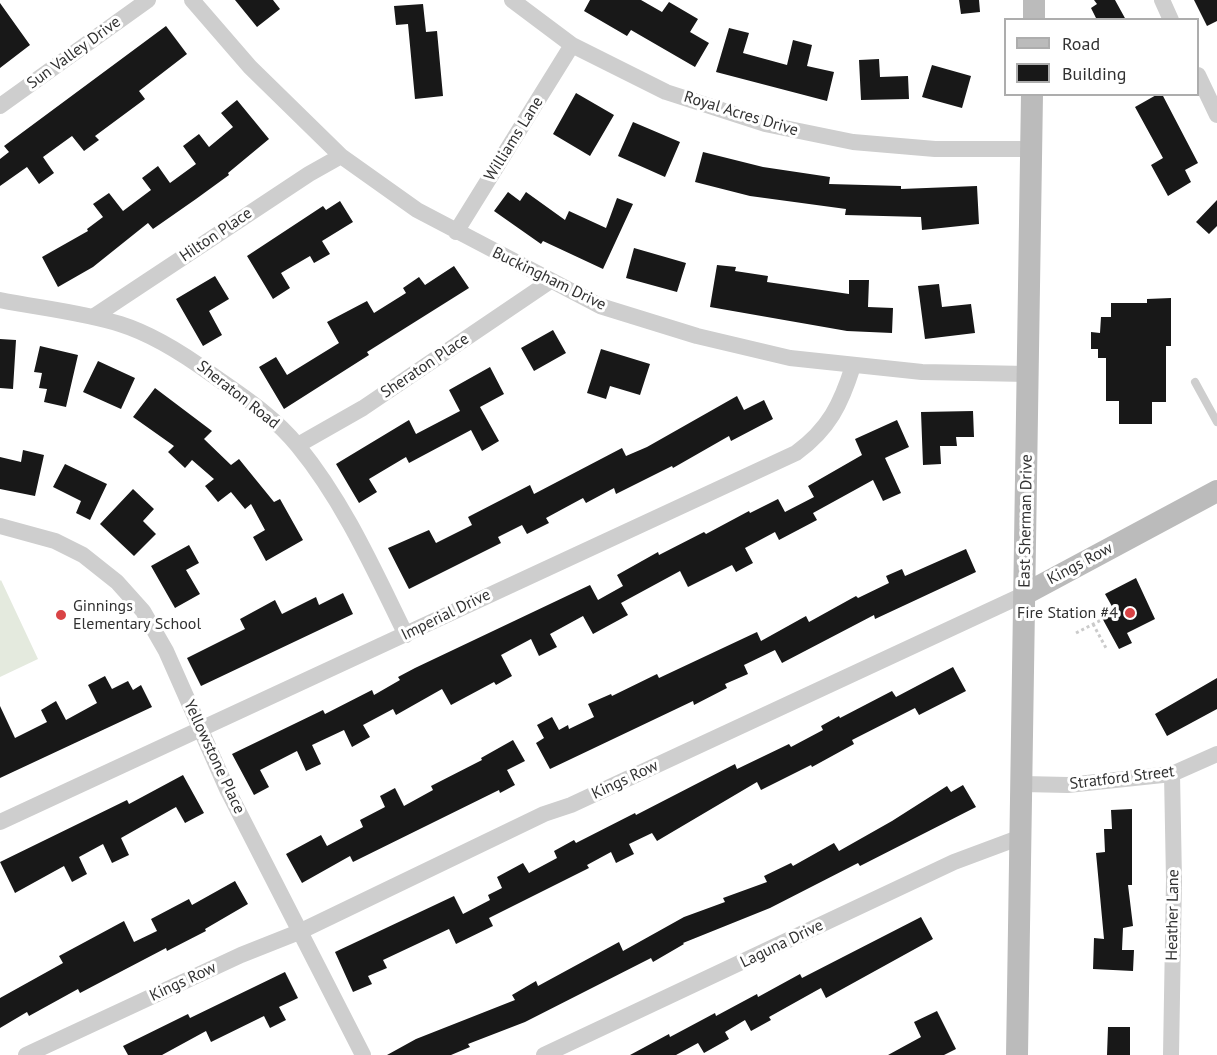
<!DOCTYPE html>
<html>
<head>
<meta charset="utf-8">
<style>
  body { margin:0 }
  #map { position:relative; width:1217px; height:1055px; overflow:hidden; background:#fff; font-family:"PT Sans",sans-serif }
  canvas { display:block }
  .legend { position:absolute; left:1004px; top:18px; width:195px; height:78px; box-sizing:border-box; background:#fff; border:2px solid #adadad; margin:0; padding:8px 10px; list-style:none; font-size:18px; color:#313131 }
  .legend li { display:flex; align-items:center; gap:12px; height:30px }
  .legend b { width:30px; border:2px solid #adadad }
</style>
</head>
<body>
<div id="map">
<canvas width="1217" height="1055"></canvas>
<ul class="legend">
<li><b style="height:8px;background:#bbb"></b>Road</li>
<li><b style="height:16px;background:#181818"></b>Building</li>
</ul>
</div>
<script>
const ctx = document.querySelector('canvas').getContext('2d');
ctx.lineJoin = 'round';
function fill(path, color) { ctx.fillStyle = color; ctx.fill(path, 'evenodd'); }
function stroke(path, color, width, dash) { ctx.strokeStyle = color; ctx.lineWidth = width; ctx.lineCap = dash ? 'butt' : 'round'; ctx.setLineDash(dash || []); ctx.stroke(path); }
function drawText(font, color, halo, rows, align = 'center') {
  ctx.font = font + ' "PT Sans",sans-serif'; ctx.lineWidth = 6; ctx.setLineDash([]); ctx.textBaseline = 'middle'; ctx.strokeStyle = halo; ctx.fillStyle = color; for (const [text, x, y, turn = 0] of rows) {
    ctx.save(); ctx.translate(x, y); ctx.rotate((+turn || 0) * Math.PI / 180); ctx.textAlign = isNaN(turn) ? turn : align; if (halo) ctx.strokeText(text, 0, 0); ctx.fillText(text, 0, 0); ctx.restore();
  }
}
const green = new Path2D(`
  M1,580L38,659L0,677V581Z`);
const building = new Path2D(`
  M235,0H273L280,9L257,27Z
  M590,0H641L662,12L669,2L698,19L690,32L709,43L695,67L631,30L627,36L584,11Z
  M959,0H979L980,12L961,14Z
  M1094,0H1115L1126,20H1097L1091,8L1097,4Z
  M1194,0H1217V21L1207,26Z
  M0,3L30,45L0,68Z
  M423,4L426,32L437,31L443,96L415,99L408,24L396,25L394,6Z
  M166,26L187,54L139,91L145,99L95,136L99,140L84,151L72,136L43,157L54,173L39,184L27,167L0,186V159L9,152L4,146Z
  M729,28L749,33L743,53L787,65L793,40L812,45L807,66L834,72L827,101L716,72Z
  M879,59L880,77L908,76L909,99L861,100L859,60Z
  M932,65L971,76L962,108L922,97Z
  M576,93L614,115L590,156L553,134Z
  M1158,94H1162L1198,163L1185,170L1191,182L1168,196L1151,165L1163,158L1135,107Z
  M237,100L269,139L228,173L229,175L196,199L153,229L148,223L93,267L58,287L42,257L88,231L87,229L103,217L93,204L109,193L123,211L151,190L142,178L158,166L170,183L196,164L183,146L199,134L209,147L233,127L221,113Z
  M633,122L680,142L665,177L618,156Z
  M703,152L763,167L830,177L829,184L901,186V189L977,186L979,224L922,230L921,217L845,215L846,209L750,196L695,182Z
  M508,192L520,201L526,192L565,220L569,211L606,228L617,198L633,204L603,269L543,241L541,244L494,211Z
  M1217,200V226L1209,234L1196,222Z
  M340,201L353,222L322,241L330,254L314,263L310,256L281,273L290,288L273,299L247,256L323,206L326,210Z
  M634,248L686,263L677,292L626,278Z
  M717,265L736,267L735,271L768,276L767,282L849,294V280H869L868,307L893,308L892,333L847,331L710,307Z
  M454,266L469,288L367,352L369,355L284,409L259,367L276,357L287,375L339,343L327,322L367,301L374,313L406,293L403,288L419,277L425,285Z
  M215,276L229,299L209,311L222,335L203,346L176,299Z
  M939,284L942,307L971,304L975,333L925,339L918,286Z
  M1171,298V346H1166V402H1152V424H1119V401H1106V358H1098V349H1091V332L1100,333L1101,317H1111V303H1147V299Z
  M553,330L566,353L534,371L521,348Z
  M0,339L16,340L13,389L0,388Z
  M40,346L78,355L66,407L44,402L47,389L39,388L42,373L34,372Z
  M601,349L650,364L640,395L610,386L606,399L587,393Z
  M98,361L135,378L121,409L83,392Z
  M490,367L504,394L480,407L499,441L482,451L471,430L409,463L406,457L369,479L377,492L359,503L336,464L409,420L416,434L460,411L449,390Z
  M155,388L212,431L204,439L231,465L239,459L274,502L280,499L303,540L266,561L253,537L265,530L251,504L245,509L231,492L218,502L205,486L214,479L192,460L185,468L168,452L174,446L133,417Z
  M737,396L744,410L764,400L773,419L731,441L729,436L673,468L672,466L616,494L614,488L586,503L583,498L546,518L549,523L527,534L522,525L498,537L501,543L409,589L388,548L429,530L436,543L472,525L468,517L501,500L530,485L534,494L622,448L626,456L647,447Z
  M973,411L974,437H956L957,446H940L941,464L923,465L921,412Z
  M897,420L909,447L885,458L901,493L883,501L873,480L813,513L817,520L779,540L775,532L745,548L753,563L736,572L732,565L688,587L680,571L621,603L628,615L593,634L583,616L550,634L557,647L539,656L531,639L501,655L512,676L496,685L494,682L451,705L442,689L396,715L393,709L363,725L370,737L352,747L344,730L312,745L321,764L306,771L297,751L260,770L269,787L254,795L232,754L323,710L325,714L372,690L374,695L400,680L398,677L415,668L590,585L598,600L623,586L617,575L658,552L659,555L704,532L706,534L749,511L750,513L778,499L785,512L814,497L808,486L862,455L855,439Z
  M23,450L44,455L35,496L0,489V457L21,462Z
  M65,464L107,484L90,520L76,513L81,501L53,487Z
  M133,489L154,509L143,521L156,534L134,556L100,524Z
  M189,545L199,563L186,570L200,594L175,608L151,566Z
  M966,549L976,572L875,619L874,615L782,663L775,650L744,665L748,674L725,684L727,688L694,705L693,701L550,769L536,743L544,738L537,725L552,717L559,730L568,725L569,729L594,717L588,704L611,694L612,696L657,674L659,678L757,632L761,641L806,616L809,622L856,596L858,598L889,583L886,576L902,569L905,576Z
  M1136,578L1155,619L1127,633L1132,643L1119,649L1101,616L1114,610L1105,594Z
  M343,593L353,614L201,686L187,658L245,629L240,619L275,600L282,614L316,597L319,605Z
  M953,667L966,691L919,715L915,708L852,740L854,744L812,767L811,765L761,790L757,782L657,841L652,833L629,844L634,854L616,863L611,852L587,865L589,868L489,918L493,926L456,944L449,929L383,960L387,968L368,976L372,984L353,992L335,952L454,896L463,914L490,900L488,895L502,888L497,877L523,863L529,873L557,858L554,851L574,840L576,843L635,813L636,815L735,764L737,769L789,744L791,747L823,730L821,726L839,716L840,718L892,691L896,697Z
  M105,676L112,689L128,681L133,690L141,685L152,707L0,778V706L15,738L47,722L41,710L56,701L66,720L97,703L88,685Z
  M1217,678V709L1167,736L1155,714Z
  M513,740L525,761L507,770L515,785L500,793L499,790L353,862L350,856L302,883L286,854L321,835L327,846L363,827L360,820L385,807L380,796L395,788L404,806L433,790L431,786L482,760L481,758Z
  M183,775L204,813L185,823L176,807L121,838L129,855L112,863L103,844L79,857L87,874L72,882L64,866L15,893L0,862L127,800L129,804Z
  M963,785L976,807L860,866L858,863L770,908L683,943L684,944L653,962L651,958L525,1022L468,1044L470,1047L451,1055H387L416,1039L515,1000L512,995L536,981L538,986L619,942L623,951L684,917L725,902L723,898L767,882L764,876L791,863L793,866L834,843L839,851L892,821L947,786L951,792Z
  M1132,809V885H1128L1133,926L1123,928L1122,950H1134L1133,971L1093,969L1094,938L1104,939L1096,853L1105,852L1104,829H1112L1111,810Z
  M235,881L248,904L205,929L206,931L167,951L166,948L80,993L78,989L29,1016L27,1012L0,1028V998L63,963L59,956L124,921L134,942L157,931L151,919L189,899L192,905Z
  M921,917L933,939L826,998L821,988L769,1017L771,1020L751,1031L745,1020L725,1032L729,1039L704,1053L698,1043L676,1055H630L669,1034L670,1037L715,1013L716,1016L757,994L758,997L800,974L802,978Z
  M285,972L298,998L279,1007L286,1020L270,1028L264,1016L211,1042L206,1031L162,1055H128L123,1046L188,1014L190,1018Z
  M937,1011L956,1049L944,1055H888L921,1037L914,1022Z
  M1108,1027H1130V1055H1107Z`);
const path = new Path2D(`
  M1093,624L1106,648
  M1076,633L1103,619`);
const lane = new Path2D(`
  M1195,382L1217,422`);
const street = new Path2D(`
  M192,0L250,67L341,156L417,210L600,306L697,336L790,358L922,372L1028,374
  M512,0L572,45L666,92L765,124L853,142L935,149H1030
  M1162,0L1171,20
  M1198,75L1217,115
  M0,106L148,0
  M456,232L572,45
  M0,300C40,308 81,312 120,324C152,334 185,355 211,374C242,396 274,416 298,446C344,502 374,570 406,635
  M93,317L309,174L341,156
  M298,445L363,408L549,282
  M0,526L55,541L83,555L117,582L143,611L166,651L227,789L363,1055
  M1023,784L1068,785L1172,774L1217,754
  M0,822L796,453C829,429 841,404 853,366
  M26,1055L241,955L299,932L544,814L571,805L1025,594
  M544,1055L954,862L1021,837
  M1171,1055L1174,880L1172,774`);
const secondary = new Path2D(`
  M1034,20V0
  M1025,594L1217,491
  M1017,1055L1032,94`);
const markers = [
  [1130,613,6,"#d94345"],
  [61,615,6,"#d94345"]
];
const streetNames = [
  ["Sun Valley Drive",74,53,-36],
  ["Royal Acres Drive",741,114,17],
  ["Williams Lane",514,139,-58],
  ["Hilton Place",216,235,-34],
  ["Buckingham Drive",549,279,26],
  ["Sheraton Place",425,366,-34],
  ["Sheraton Road",238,395,38],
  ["East Sherman Drive",1026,521,-89],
  ["Kings Row",1080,564,-28],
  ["Imperial Drive",446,615,-26],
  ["Yellowstone Place",214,757,65],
  ["Stratford Street",1122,778,-7],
  ["Kings Row",625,780,-25],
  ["Heather Lane",1173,915,-89],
  ["Laguna Drive",782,944,-26],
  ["Kings Row",183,982,-25]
];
const poiNames = [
  ["Ginnings",73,606],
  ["Elementary School",73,624],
  ["Fire Station #4",1118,613,"right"]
];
fill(green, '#e4eade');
fill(building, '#181818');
stroke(path, '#cbcbcb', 3, [3, 3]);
stroke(lane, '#cecece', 8);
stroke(street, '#cecece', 16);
stroke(secondary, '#bbb', 22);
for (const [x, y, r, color] of markers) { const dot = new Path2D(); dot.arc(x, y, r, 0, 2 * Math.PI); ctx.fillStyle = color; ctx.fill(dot); stroke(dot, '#fff', 2); }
drawText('16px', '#313131', '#fff', streetNames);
drawText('16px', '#313131', '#fff', poiNames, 'left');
</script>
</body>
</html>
